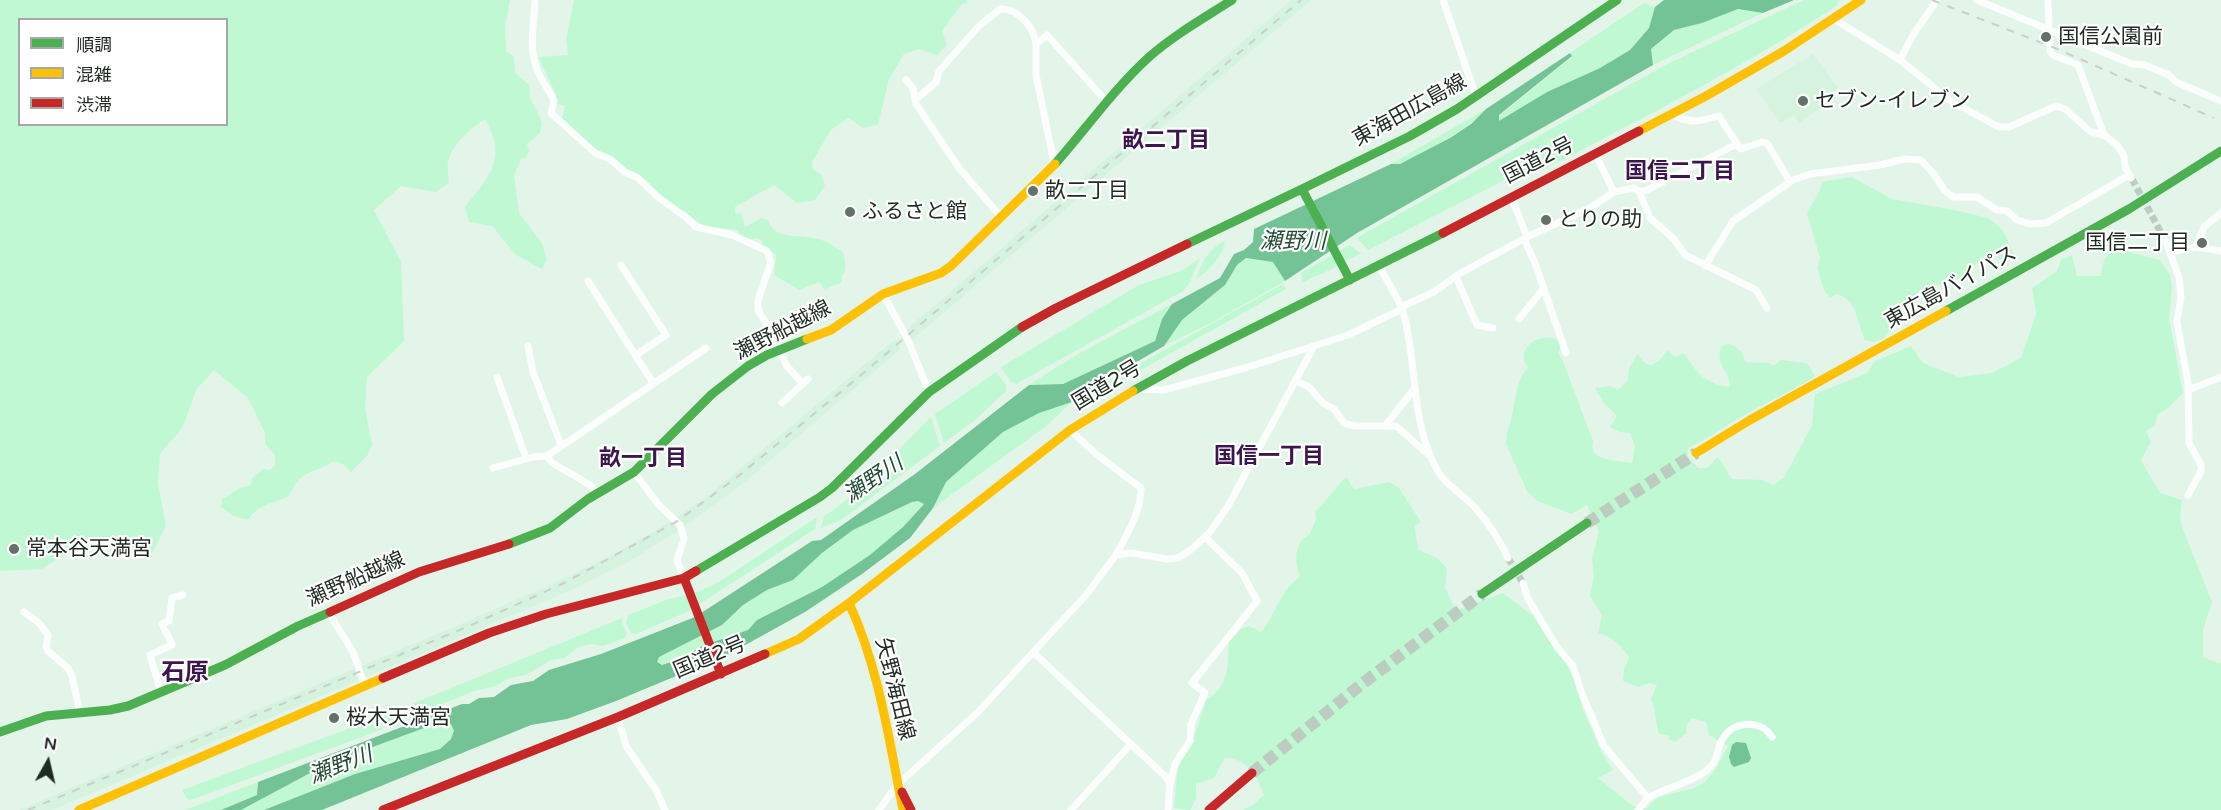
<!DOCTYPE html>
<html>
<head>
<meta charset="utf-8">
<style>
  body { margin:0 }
  #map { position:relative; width:2221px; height:810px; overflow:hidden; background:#e3f5e9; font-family:"Varela Round","Noto Sans JP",sans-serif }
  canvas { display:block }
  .legend { position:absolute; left:18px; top:18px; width:210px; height:108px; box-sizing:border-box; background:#fff; border:2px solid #a5aaa7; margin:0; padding:8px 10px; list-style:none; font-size:18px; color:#1e2a22 }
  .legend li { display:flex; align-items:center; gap:12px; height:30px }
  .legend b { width:30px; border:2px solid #a5aaa7 }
  .north { position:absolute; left:18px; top:732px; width:60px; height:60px; -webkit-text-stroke:4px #fff; paint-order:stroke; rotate:8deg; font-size:16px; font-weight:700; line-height:24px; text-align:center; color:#1e2a22 }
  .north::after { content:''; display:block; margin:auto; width:21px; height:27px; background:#1e2a22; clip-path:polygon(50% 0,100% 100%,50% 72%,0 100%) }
</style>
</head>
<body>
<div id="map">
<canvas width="2221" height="810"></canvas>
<ul class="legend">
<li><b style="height:8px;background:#4caf50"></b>順調</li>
<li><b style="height:8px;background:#ffc107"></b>混雑</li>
<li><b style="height:8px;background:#c62828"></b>渋滞</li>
</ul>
<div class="north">N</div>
</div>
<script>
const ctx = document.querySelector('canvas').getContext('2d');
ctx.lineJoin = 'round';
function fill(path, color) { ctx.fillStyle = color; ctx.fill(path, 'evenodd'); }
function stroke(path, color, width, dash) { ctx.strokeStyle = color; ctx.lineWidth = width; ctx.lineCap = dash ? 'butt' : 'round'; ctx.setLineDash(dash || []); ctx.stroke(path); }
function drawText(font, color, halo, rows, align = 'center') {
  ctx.font = font + ' "Varela Round","Noto Sans JP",sans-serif'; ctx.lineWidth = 4.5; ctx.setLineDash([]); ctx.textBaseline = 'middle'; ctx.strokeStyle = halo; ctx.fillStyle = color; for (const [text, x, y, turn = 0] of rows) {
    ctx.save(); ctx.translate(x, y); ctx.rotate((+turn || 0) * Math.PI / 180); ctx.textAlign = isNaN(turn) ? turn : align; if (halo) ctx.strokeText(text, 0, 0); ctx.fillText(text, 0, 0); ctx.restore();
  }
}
const built = new Path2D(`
  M1291,0H1311L906,345L900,335Z
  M1813,54L1838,88L1819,109L1799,123L1794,115L1780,123L1756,89Z
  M895,339L901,349L746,481L684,527L628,562L567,592L52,810H19L456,626L561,580L614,554L667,524L705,498Z`);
const green = new Path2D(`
  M0,0H510L505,28L506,51L514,57L515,73L529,85L530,98L538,113L542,124L540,133L527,144L529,151L526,158L521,159L514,175L519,213L542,243L547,260L542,269L516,255L492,226L469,222L465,207C489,176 508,159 485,119C471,128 455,142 449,158C446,165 449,176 449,183L436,192L401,186L374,210L401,262L404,341L367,377L365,408L372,444L367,456L351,472L343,464L334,461C313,475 301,468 289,496C275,503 258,504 249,519C237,519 231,515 221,507L222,499L242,487L250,486L252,478L263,469L269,470L275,466V455L265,444V433L248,398L214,370L196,390L183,427L160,454L158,483L166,526L152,554L89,539L42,569L0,571ZM20,20H226V124H20Z
  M574,0H967V2L961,5L942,31L947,45L937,55L919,49L904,54L889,79L878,125L863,128L848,118L831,130L812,162L813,169L821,174L825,186L815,200L797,203L774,185L735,207V214L741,213L745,227L761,218L768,220C774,241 801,234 818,239C827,241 835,247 843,252C845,261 848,269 842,276V282L825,289L819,282L799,290L774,275L776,255L762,245L761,240L756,238L748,240L741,236L738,230L704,226L594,149L562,118L565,106L557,104L556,94L538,57L568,55L566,39Z
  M1804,0H1840L1837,2L1838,5C1742,68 1641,119 1539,172L1522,171L1368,250L1359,240L1358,237L1669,63Z
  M1644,3L1655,7L1649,28L1630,50L1600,68L1547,92L1499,122V116L1572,57L1570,53Z
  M1738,9L1763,13L1653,65L1651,49L1674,30L1702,23Z
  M1486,109C1462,134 1431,148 1400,164H1391Z
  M1852,177L1892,199L1954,210L1988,218L2003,230L2013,252L2014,258L2002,261L1995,255L1981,258L1967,274L1947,284L1927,286L1899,310L1887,335L1882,340L1872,342L1865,340C1856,322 1858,299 1836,294L1830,298L1825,292L1817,268L1820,258L1807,213C1812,202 1821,194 1822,182Z
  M1223,242H1225C1222,257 1209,271 1196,279C1202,263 1207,250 1223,242Z
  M1350,245L1361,253L1332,269L1303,282L1301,273Z
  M2121,250L2160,260L2170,275L2172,287L2169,318L2183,393L2168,408L2158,414L2155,425L2146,431L2151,442L2141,460L2160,493L2182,500L2180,516L2182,527L2212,602L2203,630V657L2221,664V810H1242L1253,805L1264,795C1257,775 1247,758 1225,758L1214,778L1196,784V799L1190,810L1174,808L1177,774L1182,757L1195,734L1206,700C1230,686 1227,666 1229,642L1241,629L1249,626L1261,632C1276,615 1280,589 1300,577C1295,563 1293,542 1309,535L1316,519L1315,511C1327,501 1334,489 1346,477L1354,489L1389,482L1399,488L1421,522L1415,526V532L1419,550L1437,558L1447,568L1445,588L1456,610L1503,593L1533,616L1553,646L1565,660L1575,682L1583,710L1602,753L1613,770L1598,778L1633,806L1646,809L1658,797L1694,788L1705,782L1717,767L1728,746L1709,735L1706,722L1692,718L1686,726L1687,733L1674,742L1669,739L1668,735L1659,734C1655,722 1656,711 1651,699L1657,685L1649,683L1638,687L1623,681L1624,670L1629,657C1621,646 1612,636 1598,633L1602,615L1590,596L1594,577L1592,559L1599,532L1587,505L1571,514L1537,501L1527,491L1506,444L1507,433L1511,420L1518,385L1522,375L1528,368C1527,365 1524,362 1524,359C1522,341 1547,332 1560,341V348L1558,352L1563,361L1593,441C1587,462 1618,460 1632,463L1635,446L1630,433L1619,432L1610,427L1617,416L1603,402L1595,388L1610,386L1618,390L1628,380L1629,369L1637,354L1646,364L1652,365L1661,359L1667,350L1675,357L1684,353C1697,373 1705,384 1730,387C1730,370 1715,366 1721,347L1728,343C1738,348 1743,351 1745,362L1769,363L1774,366L1781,360L1807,363L1815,376C1792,392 1765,402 1741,417C1723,428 1707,439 1688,448V457L1698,468H1707L1718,457L1732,479L1762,480L1773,485L1784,478L1812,425L1815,394L1867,373L1875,361L1911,346L1923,363L1959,377L1992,373L2021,358L2036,314L2032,288L2057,271L2061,260L2072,255L2077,276H2101C2103,262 2104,252 2121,250Z
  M1200,258L1189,284L1183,291L1016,384L1011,382L1001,367L1139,285L1183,270Z
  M1246,258L1273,262L1285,281L1213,322L1164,346L1182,320L1225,285L1237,265Z
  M1283,284L1286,289L1089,399L1087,396L1089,392Z
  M1172,304L1162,319L1155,341L1063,384L1029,385C1074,354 1123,330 1172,304Z
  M996,372L1006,385V391L974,421L944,443L935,414Z
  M1072,402L1045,427L933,508L946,482L1003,432L1039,413Z
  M931,417L940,446L841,520L821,528L824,516C864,491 897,450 931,417Z
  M918,501L924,503L903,527L870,556L822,587L757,620L748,630L702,646L683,658L662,665L656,662L659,657L722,625L743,605L767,590L793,580L822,553L853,530L912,502Z
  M817,517L815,529L689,611L636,634L631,633L626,623L628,615L666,600L700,591L719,582Z
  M622,618V623L627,633L625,638L603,646L590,644L578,647L565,658L551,660L528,674L507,679L496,686L474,691L389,726L385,715Z
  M380,717L383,729L194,799L188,800L182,790Z
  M443,721L451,724L454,731L451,739L440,749L355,774L264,810H241L327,764Z
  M258,782L257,795L221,810H185Z`);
const water = new Path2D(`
  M1664,0H1794L1763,13L1738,9L1702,23L1674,30L1651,49L1653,65L1357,233L1285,281L1273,262L1246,258L1237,265L1225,285L1182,320L1164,346L1085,392L1072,402L1039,413L1003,432L946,482L933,508L910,538L862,574L805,612L729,654L616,701L567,719L531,725L322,810H264L355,774L440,749L451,739L454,731L451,724L443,721L327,764L241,810H221L257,795L258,782L462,704H469L479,698L494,697L511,685L533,681L549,670L601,654L695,617L812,541L821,540L915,474L1029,385L1063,384L1155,341L1162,319L1172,304L1220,278L1234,254L1244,250L1253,242L1254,229L1391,164H1400L1450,138L1471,124L1486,109L1570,53L1572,56L1499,115V121L1547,92L1600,68L1630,50L1649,28L1655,7ZM918,501L924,504L903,527L870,555L822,587L757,620L748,630L702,646L683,658L662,665L657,662L659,657L722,625L743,605L767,590L793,580L822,553L853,530L912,502Z
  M1736,742L1746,743L1751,758L1749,762L1734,767L1731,764L1729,757L1732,745Z`);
const streetTunnel = new Path2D(`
  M2132,179L2165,240
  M1508,558L1523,583`);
const highwayTunnel = new Path2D(`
  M1587,523L1696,453
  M1252,773L1363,683L1482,594`);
const street = new Path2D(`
  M535,0C534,24 528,49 538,72C542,82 550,91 554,101L551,113L595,153L610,159L625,172L638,178L659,198L687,218L696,227L732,235L767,251L771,262L758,300V310L773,334L786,365L803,384
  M1443,0L1476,96
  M1977,0L2132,64L2145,65L2169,75L2176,82L2221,101
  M2048,0L2050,51L2053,55L2078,65L2104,135
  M1834,19L1900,60L1952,102L1999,127H2009L2056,106L2065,109L2091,132L2104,135L2117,145L2124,156L2125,167L2131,178
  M1900,60L1913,35L1937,0
  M906,80L913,88L916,104L959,168L1001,217
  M915,100L936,82L939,71L979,26L1000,9C1018,8 1034,27 1036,44
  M1671,114C1691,124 1698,122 1719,116L1737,144
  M1595,153L1614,192
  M1056,163L1053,158L1036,75V44L1047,35L1106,101
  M1639,191H1645L1737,144L1741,149L1762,142L1767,143L1790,182
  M1511,196L1527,237
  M1524,239L1535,263L1566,353
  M2165,240L2179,277L2181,297L2177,322L2188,383L2189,443L2201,465V471L2188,495
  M2196,247L2204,227L2221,213
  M2171,252L2196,247L2221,251
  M621,265L666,335L636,355
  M1379,266C1387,281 1399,298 1404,315C1417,364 1411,420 1435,466C1443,482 1454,488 1466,499C1481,511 1500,540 1508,558
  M1705,266L1733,221L1793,180L1810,174L1880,165L1904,159L1921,160L1933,173L1945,191L1953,197H1977L1997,210L2007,211L2017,220L2030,224L2046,223L2129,175
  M1456,277L1477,325L1493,328
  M588,281L653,383
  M883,294L908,340L929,392
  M1401,307L1434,292L1459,274L1527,237L1590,208L1614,192L1634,188L1639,191L1650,218L1674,239L1685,255L1756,290L1767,308
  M1519,319L1544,288
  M528,346L533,372L561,445
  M497,377L526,458
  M1296,381L1309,387L1323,403L1334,409L1344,423L1355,426H1396L1430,456
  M1139,389L1164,390L1248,367L1348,335L1402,309
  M2188,390L2221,377
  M782,403L808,379
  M1385,426L1415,388
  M1070,430L1096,454L1141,488C1141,512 1127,534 1116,555
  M547,456L551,462L590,485L598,493
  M493,468L533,457L547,456L706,348
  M634,472L658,504L680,525L684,539L677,560L684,578
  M1523,583L1528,599L1557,647L1573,666L1581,691L1604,746L1648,798C1666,788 1686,784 1703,773C1722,760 1714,750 1724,737C1735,720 1762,720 1772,737
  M24,612L39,623L48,635L46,647L48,651L68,668L72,676L80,713
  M329,613L353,652L365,686
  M1033,652L1166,777L1170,784L1168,810
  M161,692L150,655L172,645C170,636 165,633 162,624L169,621L172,598L183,595
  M618,717L626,746L656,790L665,810
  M1170,784L1175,764L1190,741L1191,724L1205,693L1192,683L1257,601L1242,573L1205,537
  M879,810L897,785L977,713L1086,595L1116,555L1131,553L1167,559L1178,558L1192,549L1210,532L1228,506L1314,346
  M1071,810L1131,744
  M1638,810L1648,798`);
const fast = new Path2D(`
  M1055,164C1086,129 1113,90 1149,57C1174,35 1204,18 1232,0
  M1187,244L1302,189
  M1350,280L1302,189L1410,136L1457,109L1617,0
  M1946,311L2129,209L2221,151
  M1133,391L1187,361L1443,233
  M509,544L550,528L588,499L634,472L712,394L748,366L767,355L807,339
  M696,571L820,497L832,488L929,392L1022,327
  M1482,594L1587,523
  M0,732L46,716L110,710L128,706L225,665L298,626L330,612`);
const slow = new Path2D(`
  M1639,131L1706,96L1784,51L1861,0
  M807,339L831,330L883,294L941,273L951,266L1055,164
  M1696,453L1750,420L1946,311
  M849,603C879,668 889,740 903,810
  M765,654L799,639L849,603L1070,430L1133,391
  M79,810L383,678`);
const jam = new Path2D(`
  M1443,233L1639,131
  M1022,327L1056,308L1187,244
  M684,578L721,674
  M330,612L419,572L509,544
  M383,678L489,633L546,614L684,578L696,571
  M902,792L911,810
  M383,810L618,717L765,654
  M1209,810L1252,773`);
const rail = new Path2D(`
  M1932,0L2055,48L2214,118
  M28,810L469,626L562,584L676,522L736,478L860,376L1301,0`);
const markers = [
  [2046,37,6,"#637168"],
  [1803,101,6,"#637168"],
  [1033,191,6,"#637168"],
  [850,212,6,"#637168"],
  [1546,220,6,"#637168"],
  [2202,243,6,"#637168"],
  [14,549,6,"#637168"],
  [334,718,6,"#637168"]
];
const poiNames = [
  ["国信公園前",2058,37],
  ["セブン-イレブン",1815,101],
  ["畝二丁目",1045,191],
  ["ふるさと館",862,212],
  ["とりの助",1558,220],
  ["国信二丁目",2190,243,"right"],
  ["常本谷天満宮",26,549],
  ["桜木天満宮",346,718]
];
const streetNames = [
  ["東海田広島線",1410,111,-29],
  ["国道2号",1539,161,-27],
  ["東広島バイパス",1951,288,-29],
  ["瀬野船越線",783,331,-27],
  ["国道2号",1107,386,-31],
  ["瀬野船越線",356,580,-24],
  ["国道2号",710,658,-23],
  ["矢野海田線",894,689,76]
];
const neighbourhoodNames = [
  ["畝二丁目",1166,141],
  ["国信二丁目",1680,172],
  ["国信一丁目",1269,457],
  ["畝一丁目",643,459]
];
const waterNames = [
  ["瀬野川",1293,242],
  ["瀬野川",874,480,-34],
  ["瀬野川",341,766,-21]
];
const quarterNames = [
  ["石原",185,674]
];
fill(built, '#d5f3df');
fill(green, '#c0f8d4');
fill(water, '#74c396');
stroke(streetTunnel, '#bcccc1', 7, [7, 3.5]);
stroke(highwayTunnel, '#bcccc1', 12, [12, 6]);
stroke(street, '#fbfefc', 7);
stroke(fast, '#4caf50', 9);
stroke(slow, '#ffc107', 9);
stroke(jam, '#c62828', 9);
stroke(rail, '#cacfcb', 2, [8, 8]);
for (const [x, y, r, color] of markers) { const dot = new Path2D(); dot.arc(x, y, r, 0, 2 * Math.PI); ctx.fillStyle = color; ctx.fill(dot); stroke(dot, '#fff', 2); }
drawText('21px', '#1e2a22', '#fff', poiNames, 'left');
drawText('21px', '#1e2a22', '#fff', streetNames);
drawText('bold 22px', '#3c174d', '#fff', neighbourhoodNames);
drawText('italic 22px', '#224c33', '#fff', waterNames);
drawText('bold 24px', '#3c174d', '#fff', quarterNames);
</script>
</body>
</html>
